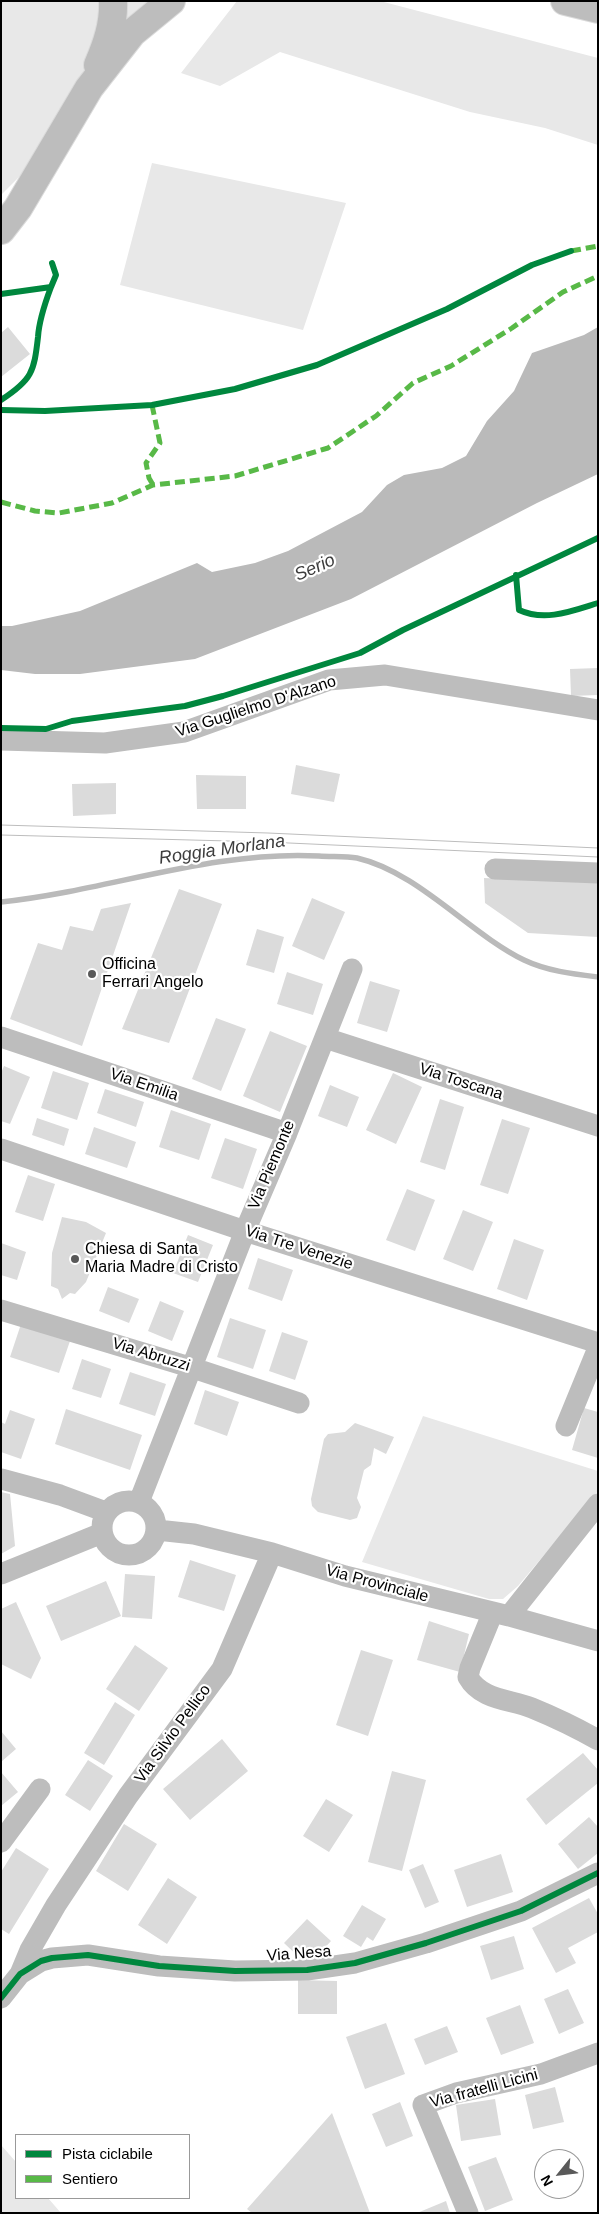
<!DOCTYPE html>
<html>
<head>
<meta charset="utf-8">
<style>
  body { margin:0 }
  #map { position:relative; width:599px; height:2214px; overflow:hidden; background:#fff; font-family:Helvetica,sans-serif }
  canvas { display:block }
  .frame { position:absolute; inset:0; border:2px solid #000; pointer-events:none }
  .legend { position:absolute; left:15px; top:2134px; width:175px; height:65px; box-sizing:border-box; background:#fff; border:1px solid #999; margin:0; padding:6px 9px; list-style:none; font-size:15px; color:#000 }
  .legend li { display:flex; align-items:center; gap:10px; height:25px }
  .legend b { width:25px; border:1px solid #999 }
  .north { position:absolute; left:534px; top:2149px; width:50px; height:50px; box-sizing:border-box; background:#fff; border:1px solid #999; border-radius:50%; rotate:241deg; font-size:14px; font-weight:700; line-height:20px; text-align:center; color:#000 }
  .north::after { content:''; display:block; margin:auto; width:18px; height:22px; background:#595959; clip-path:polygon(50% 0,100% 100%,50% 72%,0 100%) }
</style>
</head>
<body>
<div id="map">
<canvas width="599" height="2214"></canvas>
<div class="frame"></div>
<ul class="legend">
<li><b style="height:6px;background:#00873e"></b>Pista ciclabile</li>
<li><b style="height:6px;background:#58b947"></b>Sentiero</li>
</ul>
<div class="north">N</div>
</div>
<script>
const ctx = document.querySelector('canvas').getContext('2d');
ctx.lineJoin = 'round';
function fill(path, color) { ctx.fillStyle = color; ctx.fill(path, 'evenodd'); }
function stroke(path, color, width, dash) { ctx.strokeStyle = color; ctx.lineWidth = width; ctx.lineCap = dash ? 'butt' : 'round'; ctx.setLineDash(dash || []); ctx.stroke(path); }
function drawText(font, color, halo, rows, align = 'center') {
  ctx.font = font + ' Helvetica,sans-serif'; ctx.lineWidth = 4.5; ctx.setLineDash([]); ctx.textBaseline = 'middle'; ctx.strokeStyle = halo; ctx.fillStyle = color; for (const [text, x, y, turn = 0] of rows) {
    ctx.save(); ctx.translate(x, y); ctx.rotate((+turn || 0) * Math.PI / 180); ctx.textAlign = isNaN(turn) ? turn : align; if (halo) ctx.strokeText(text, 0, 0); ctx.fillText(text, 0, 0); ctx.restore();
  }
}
const green = new Path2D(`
  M1,1H103L85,75L22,174L1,195Z
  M127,1H155L126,28Z
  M237,1H380L598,58V145L545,128L470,112L280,52L220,86L181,73Z
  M152,163L346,203L303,330L120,285Z
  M423,1416L598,1471V1491L518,1586L503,1599H489L362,1562Z
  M1,2145L16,2162V2198H48L61,2213H1Z`);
const water = new Path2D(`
  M598,327V474L537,503L351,599L195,659L80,674H35L1,670V626H12L80,611L197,563L212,572L255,563L288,551L362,512L387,485L404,475L442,468L466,456L487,421L514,391L532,353L584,335Z`);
const stream = new Path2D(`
  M1,902C107,891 211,850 319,856C331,857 345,856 357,858C418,872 469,933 524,960C547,971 573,974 598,977`);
const building = new Path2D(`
  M8,327L30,354L1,377V333Z
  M598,668V695L571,696L570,669Z
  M296,765L340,774L334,802L291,794Z
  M196,775L246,776V809H197Z
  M116,783V814L73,816L72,784Z
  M484,878L598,883V937L528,933L485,903Z
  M179,889L222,904L169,1043L122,1029Z
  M312,898L345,912L324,960L292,946Z
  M131,903L82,1046L10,1019L38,943L62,950L70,926L93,931L101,909Z
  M257,929L284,937L274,973L246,965Z
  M287,972L323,984L313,1015L277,1004Z
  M370,981L400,990L387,1032L357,1023Z
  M216,1018L246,1029L221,1091L192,1079Z
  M270,1031L307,1046L280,1112L243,1096Z
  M4,1066L30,1077L10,1124L1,1121V1073Z
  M53,1071L89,1083L77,1120L41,1108Z
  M393,1073L422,1087L396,1144L366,1130Z
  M330,1085L359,1097L347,1127L318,1116Z
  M105,1089L144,1102L136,1127L97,1113Z
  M440,1099L464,1107L445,1170L420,1162Z
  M171,1110L211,1124L199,1160L159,1147Z
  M37,1118L69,1129L64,1146L32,1135Z
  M502,1119L530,1128L508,1194L480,1185Z
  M94,1127L136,1142L127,1168L85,1154Z
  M225,1138L257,1149L243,1189L211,1178Z
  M28,1175L55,1184L43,1221L15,1212Z
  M407,1189L435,1200L415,1251L386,1240Z
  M463,1210L493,1222L473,1271L443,1259Z
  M62,1217L86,1222L106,1233L86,1282L75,1294L70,1293L62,1299L58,1289L51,1286L52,1253Z
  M188,1235L213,1245L198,1282L173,1273Z
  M514,1239L544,1250L527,1300L497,1289Z
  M1,1243L26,1252L17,1280L1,1275Z
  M258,1258L293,1270L282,1301L248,1289Z
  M108,1287L139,1299L129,1323L99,1311Z
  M160,1301L184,1311L172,1341L148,1331Z
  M230,1318L266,1330L253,1369L217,1357Z
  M21,1324L70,1341L59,1373L10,1357Z
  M282,1332L308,1341L295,1380L269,1371Z
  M82,1359L111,1369L101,1398L72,1389Z
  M130,1372L166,1384L155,1416L119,1404Z
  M205,1390L239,1402L227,1436L194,1424Z
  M584,1408L598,1412V1458L572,1450Z
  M66,1409L142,1435L130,1470L55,1444Z
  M10,1410L35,1419L21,1459L1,1452V1422L5,1424Z
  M355,1423L394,1437L386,1454L374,1448L371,1465L364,1470L357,1498L361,1507L357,1518L350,1520L318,1512L312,1506L311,1499L324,1439L328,1434L345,1432Z
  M1,1492L10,1494L15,1546L1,1554Z
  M190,1560L236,1575L224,1611L178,1597Z
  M125,1574L155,1576L152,1619L122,1617Z
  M106,1581L121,1616L61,1641L46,1606Z
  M16,1602L41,1658L31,1679L1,1664V1609Z
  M429,1621L469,1634L460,1672L417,1660Z
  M135,1645L168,1668L139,1711L106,1689Z
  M361,1650L393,1660L368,1736L336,1725Z
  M115,1702L135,1715L104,1765L84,1753Z
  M1,1731L16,1749L1,1762Z
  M222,1739L248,1771L190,1820L163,1789Z
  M583,1753L598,1770V1783L546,1825L526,1799Z
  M88,1760L113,1776L90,1811L65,1795Z
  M392,1771L426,1780L402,1871L368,1862Z
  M1,1772L18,1792L1,1806Z
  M326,1799L353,1815L329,1852L303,1836Z
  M589,1817L598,1827V1853L578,1869L558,1844Z
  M124,1824L157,1844L128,1891L96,1871Z
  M16,1848L49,1869L9,1934L1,1929V1872Z
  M501,1854L513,1892L467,1907L454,1870Z
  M423,1864L439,1902L425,1908L409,1870Z
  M168,1878L197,1897L167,1944L138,1925Z
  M589,1898L598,1914V1932L568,1948L576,1963L556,1973L532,1928Z
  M362,1905L386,1919L373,1941L367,1937L361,1947L343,1936Z
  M307,1919L331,1941L308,1966L284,1943Z
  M514,1936L524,1969L491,1980L480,1946Z
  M298,1980L337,1981V2014H298Z
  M568,1989L584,2023L559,2034L544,1999Z
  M520,2005L534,2043L501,2055L486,2018Z
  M386,2023L405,2074L365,2089L346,2037Z
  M447,2026L458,2052L425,2065L414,2039Z
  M555,2087L564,2122L533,2129L525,2095Z
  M495,2099L501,2135L461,2141L456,2105Z
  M400,2102L413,2136L386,2147L372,2114Z
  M332,2113L370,2213H252L247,2209Z
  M496,2157L513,2200L485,2211L468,2167Z
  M446,2201L450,2213H417Z`);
const minor = new Path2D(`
  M1,740L105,743L184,732L329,680L385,675L598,710
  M495,869L598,873
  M1,1037L287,1133
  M325,1038L598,1126
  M1,1149L245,1231L598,1343
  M1,1310L193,1368L299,1403
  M566,1426L598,1348
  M1,1479L60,1495L106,1512
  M102 1528a27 27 0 1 1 54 0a27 27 0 1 1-54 0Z
  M139,1502L245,1231L287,1133L352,969
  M157,1530L194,1534L272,1553L345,1576L509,1616L598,1641
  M1,1574L102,1533
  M493,1612L470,1668L468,1677C481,1700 509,1699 532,1708C554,1717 577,1728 598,1740
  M509,1616L598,1504
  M1,1842L40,1789
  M20,1974L30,1950L56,1905L128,1796L222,1669L272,1553
  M1,1998L20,1974L41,1961L52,1958L88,1955L159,1966L235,1971L307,1970L355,1963L426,1943L521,1911L598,1873
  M468,2213L423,2105L456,2093L541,2074L598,2053`);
const highway = new Path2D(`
  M565,1L598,9
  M98,65C107,44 114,24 113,1
  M1,230L18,208L89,88L132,33L171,1`);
const tram = new Path2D(`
  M1,825L268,833L598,848
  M1,835L267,842L598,857`);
const quiet = new Path2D(`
  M571,251L598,246
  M152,405L160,443L146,463L149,478L153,485
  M1,502L35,511L59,513L112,503L153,485L235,476L328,448L376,416L413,383L451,366L512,328L563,292L598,276`);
const cycleway = new Path2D(`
  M1,294L51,287L56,275L52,263
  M1,400C32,380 34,372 38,337C39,320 45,303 51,287
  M1,410L45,411L152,405L235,389L317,365L447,309L532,265L571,251
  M516,575L519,610C545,622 572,611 598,603
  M1,728L46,729L72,721L185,706L223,696L360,653L403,630L598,538
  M1,1998L20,1974L41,1961L52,1958L88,1955L159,1966L235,1971L307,1970L355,1963L426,1943L521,1911L598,1873`);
const markers = [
  [92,974,5,"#595959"],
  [75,1259,5,"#595959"]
];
const streetNames = [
  ["Via Guglielmo D'Alzano",256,707,-18],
  ["Via Toscana",461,1082,18],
  ["Via Emilia",144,1085,19],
  ["Via Piemonte",272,1165,-67],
  ["Via Tre Venezie",299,1248,18],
  ["Via Abruzzi",151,1355,17],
  ["Via Provinciale",377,1584,15],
  ["Via Silvio Pellico",173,1734,-54],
  ["Via Nesa",299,1954,-4],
  ["Via fratelli Licini",484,2089,-15]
];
const poiNames = [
  ["Officina",102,965],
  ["Ferrari Angelo",102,983],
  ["Chiesa di Santa",85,1250],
  ["Maria Madre di Cristo",85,1268]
];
const waterNames = [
  ["Serio",315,568,-24],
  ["Roggia Morlana",222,850,-8]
];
fill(green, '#e8e8e8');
fill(water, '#bababa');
stroke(stream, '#bababa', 5.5);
fill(building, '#dbdbdb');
stroke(highway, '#dbdbdb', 30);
stroke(minor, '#bdbdbd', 21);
stroke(highway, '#bdbdbd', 28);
stroke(tram, '#bdbdbd', 1);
stroke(quiet, '#58b947', 5, [10, 5]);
stroke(cycleway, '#00873e', 6);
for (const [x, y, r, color] of markers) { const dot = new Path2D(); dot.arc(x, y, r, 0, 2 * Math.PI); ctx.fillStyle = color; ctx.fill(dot); stroke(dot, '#fff', 2); }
drawText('16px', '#000', '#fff', streetNames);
drawText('16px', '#000', '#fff', poiNames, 'left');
drawText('italic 18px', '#3d3d3d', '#fff', waterNames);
</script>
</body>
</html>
